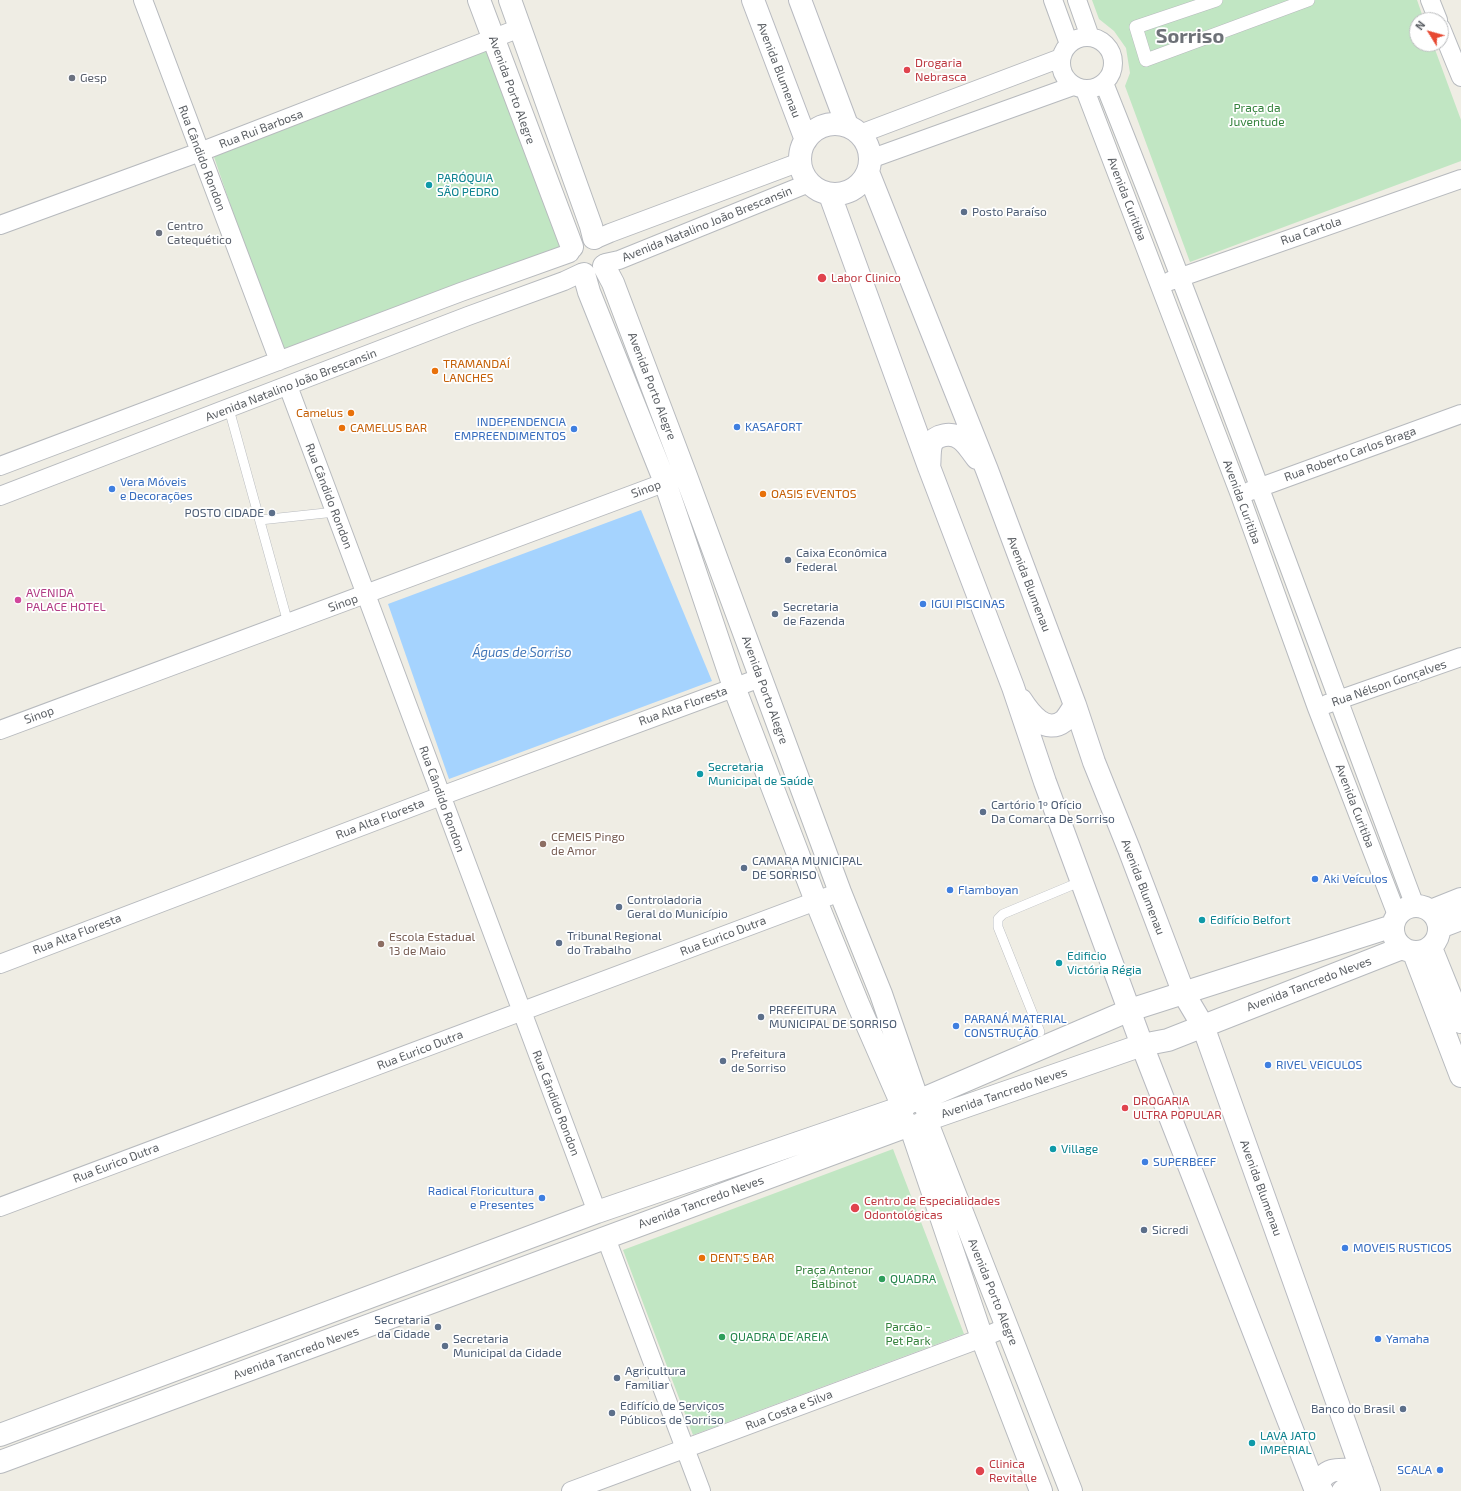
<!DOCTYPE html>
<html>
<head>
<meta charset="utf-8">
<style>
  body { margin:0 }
  #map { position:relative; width:1461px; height:1491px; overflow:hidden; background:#efede4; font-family:"Exo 2",sans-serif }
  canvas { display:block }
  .north { position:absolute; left:1409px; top:12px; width:40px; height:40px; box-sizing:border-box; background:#fff; border:1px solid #bebfc1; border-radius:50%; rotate:307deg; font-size:11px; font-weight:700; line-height:16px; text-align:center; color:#5c6065 }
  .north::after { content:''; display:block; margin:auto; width:14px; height:18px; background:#e74932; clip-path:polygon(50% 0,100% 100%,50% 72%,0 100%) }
</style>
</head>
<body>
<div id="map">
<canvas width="1461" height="1491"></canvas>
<div class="north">N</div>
</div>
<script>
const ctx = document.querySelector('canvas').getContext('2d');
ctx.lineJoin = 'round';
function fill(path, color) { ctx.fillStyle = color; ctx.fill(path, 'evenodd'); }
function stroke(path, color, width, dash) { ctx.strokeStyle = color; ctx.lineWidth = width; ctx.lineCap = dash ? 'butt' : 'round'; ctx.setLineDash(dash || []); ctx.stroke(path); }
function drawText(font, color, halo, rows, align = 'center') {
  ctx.font = font + ' "Exo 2",sans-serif'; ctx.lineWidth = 3.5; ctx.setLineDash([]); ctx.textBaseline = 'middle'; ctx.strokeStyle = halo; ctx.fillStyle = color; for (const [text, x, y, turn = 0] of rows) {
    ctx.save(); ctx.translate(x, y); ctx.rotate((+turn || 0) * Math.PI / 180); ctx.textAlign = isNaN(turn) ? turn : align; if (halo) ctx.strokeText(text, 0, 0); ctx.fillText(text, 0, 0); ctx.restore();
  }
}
const green = new Path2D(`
  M1092,0H1417L1424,20H1417V44H1433L1461,120V161L1190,262L1125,86L1130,73L1126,48L1114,31L1099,19Z
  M490,49L563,248L281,353L213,154Z
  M893,1149L964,1334L693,1435L623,1250Z`);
const water = new Path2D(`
  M641,510L712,681L449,779L388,604Z`);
const service = new Path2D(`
  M229,409L288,623
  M260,520L335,512
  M1040,1032L998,927V919L1003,914L1082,881`);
const pedestrian = new Path2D(`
  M1216,0L1136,27L1146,60L1308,0`);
const minor = new Path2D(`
  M143,0L279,361
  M1053,0L1069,44
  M1077,0L1090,37
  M1430,0L1438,20
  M1441,28L1461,77
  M1061 63a26 26 0 1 1 52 0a26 26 0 1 1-52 0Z
  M1104,83C1213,355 1312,631 1415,906
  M1085,90L1240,495L1317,708L1397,915
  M860,134L1061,58
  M870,159L1073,86
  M0,225L200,152L520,28
  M596,239L610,233L800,162
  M605,263L619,260L809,183
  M1170,281L1461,179
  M288,386L597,1212
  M0,466L461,292L570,253
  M1250,491L1461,414
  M0,496L468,316L564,281L581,273
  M1327,704L1461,657
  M0,730L677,478
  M0,964L441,796L760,678
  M0,1207L840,892
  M606,1238L701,1491
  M571,1491L982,1338L1007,1327`);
const tertiary = new Path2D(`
  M479,0L572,247
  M510,0L591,226L594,238
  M604,266L613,283L686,476L840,892L881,994L918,1101C927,1104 929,1112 926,1120L1071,1491
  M584,274L589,292L665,482L734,687L816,901L858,1004L903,1107C901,1115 902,1121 910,1125L982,1338L1041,1491
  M1393 929a23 23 0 1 1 46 0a23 23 0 1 1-46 0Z
  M1431,911L1461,899
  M1440,927L1461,919
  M1431,948L1461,1022
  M1414,953L1461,1076
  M0,1435L597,1212L903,1107L911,1101H918L1130,1010L1393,926
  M0,1462L910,1125C916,1127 921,1125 926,1120L1142,1045L1168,1040L1402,948`);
const secondary = new Path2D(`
  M753,0L806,140
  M800,0L847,125
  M800 159a35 35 0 1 1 70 0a35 35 0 1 1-70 0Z
  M868,172L987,470L1075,705L1094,762L1129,849L1184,994L1203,1026L1369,1491
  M830,195L929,467L1013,687L1045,782L1142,1045L1316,1491
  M929,467C930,461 929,452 931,445C935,434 952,432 961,439C967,443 972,452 977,458
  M1021,700C1030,714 1046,735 1064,721C1068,717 1072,710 1075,705
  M1322,1491L1316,1489C1324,1465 1341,1469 1362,1471
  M1343,1491L1352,1484L1362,1471`);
const markers = [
  [907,70,4,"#e0444e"],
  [72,78,4,"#6b7280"],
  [429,185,4,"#0f9aa8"],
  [964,212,4,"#5c6f8a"],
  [159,233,4,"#6b7280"],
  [822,278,5,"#e0444e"],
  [435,371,4,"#e8710a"],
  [351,413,4,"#e8710a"],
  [737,427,4,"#3f7fe0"],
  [342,428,4,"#e8710a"],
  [574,429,4,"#3f7fe0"],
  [112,489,4,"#3f7fe0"],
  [763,494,4,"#e8710a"],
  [272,513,4,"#5c6f8a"],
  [788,560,4,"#5c6f8a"],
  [18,600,4,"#d1479c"],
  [923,604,4,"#3f7fe0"],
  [775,614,4,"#5c6f8a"],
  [700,774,4,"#0f9aa8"],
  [983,812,4,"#5c6f8a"],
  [543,844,4,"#8d6e63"],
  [744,868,4,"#5c6f8a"],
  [1315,879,4,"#3f7fe0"],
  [950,890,4,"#3f7fe0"],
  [619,907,4,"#5c6f8a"],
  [1202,920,4,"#0f9aa8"],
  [559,943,4,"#5c6f8a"],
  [381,944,4,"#8d6e63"],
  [1059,963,4,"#0f9aa8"],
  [761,1017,4,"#5c6f8a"],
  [956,1026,4,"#3f7fe0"],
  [723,1061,4,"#5c6f8a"],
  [1268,1065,4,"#3f7fe0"],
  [1125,1108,4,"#e0444e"],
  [1053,1149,4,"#0f9aa8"],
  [1145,1162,4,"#3f7fe0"],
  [542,1198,4,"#3f7fe0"],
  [855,1208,5,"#e0444e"],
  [1144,1230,4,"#5c6f8a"],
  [1345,1248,4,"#3f7fe0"],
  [702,1258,4,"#e8710a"],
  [882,1279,4,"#2e9e5b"],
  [438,1327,4,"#5c6f8a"],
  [722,1337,4,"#2e9e5b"],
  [1378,1339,4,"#3f7fe0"],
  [445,1346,4,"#5c6f8a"],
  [617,1378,4,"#5c6f8a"],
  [1403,1409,4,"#5c6f8a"],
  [612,1413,4,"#5c6f8a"],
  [1252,1443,4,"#0f9aa8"],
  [1440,1470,4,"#3f7fe0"],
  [980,1471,5,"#e0444e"]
];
const healthNames = [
  ["Drogaria",915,63],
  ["Nebrasca",915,77],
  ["Labor Clinico",831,278],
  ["DROGARIA",1133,1101],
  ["ULTRA POPULAR",1133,1115],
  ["Centro de Especialidades",864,1201],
  ["Odontológicas",864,1215],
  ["Clinica",989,1464],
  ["Revitalle",989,1478]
];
const streetNames = [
  ["Avenida Blumenau",779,70,69],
  ["Avenida Porto Alegre",512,90,70],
  ["Rua Rui Barbosa",261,129,-21],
  ["Rua Cândido Rondon",202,158,69],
  ["Avenida Curitiba",1127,199,69],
  ["Avenida Natalino João Brescansin",707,224,-22],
  ["Rua Cartola",1311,231,-19],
  ["Avenida Natalino João Brescansin",291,385,-21],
  ["Avenida Porto Alegre",652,386,69],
  ["Rua Roberto Carlos Braga",1350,454,-20],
  ["Sinop",646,489,-20],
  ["Rua Cândido Rondon",329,496,69],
  ["Avenida Curitiba",1242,502,70],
  ["Avenida Blumenau",1029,584,69],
  ["Sinop",343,603,-20],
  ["Rua Nélson Gonçalves",1389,683,-19],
  ["Avenida Porto Alegre",765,690,70],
  ["Rua Alta Floresta",683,706,-20],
  ["Sinop",39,715,-20],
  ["Rua Cândido Rondon",442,799,70],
  ["Avenida Curitiba",1355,806,69],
  ["Rua Alta Floresta",380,819,-21],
  ["Avenida Blumenau",1143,887,69],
  ["Rua Alta Floresta",77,934,-21],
  ["Rua Eurico Dutra",723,936,-21],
  ["Avenida Tancredo Neves",1309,984,-21],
  ["Rua Eurico Dutra",420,1050,-21],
  ["Avenida Tancredo Neves",1004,1093,-19],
  ["Rua Cândido Rondon",556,1103,69],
  ["Rua Eurico Dutra",116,1163,-21],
  ["Avenida Blumenau",1261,1188,70],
  ["Avenida Tancredo Neves",701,1202,-20],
  ["Avenida Porto Alegre",993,1292,68],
  ["Avenida Tancredo Neves",296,1353,-20],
  ["Rua Costa e Silva",789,1410,-21]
];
const worshipNames = [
  ["Gesp",80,78],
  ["Centro",167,226],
  ["Catequético",167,240]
];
const parkNames = [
  ["Praça da",1257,108],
  ["Juventude",1257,122],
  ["Praça Antenor",834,1270],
  ["Balbinot",834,1284],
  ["Parcão -",908,1327],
  ["Pet Park",908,1341]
];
const cultureNames = [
  ["PARÓQUIA",437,178],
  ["SÃO PEDRO",437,192],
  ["Secretaria",708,767],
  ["Municipal de Saúde",708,781],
  ["Edifício Belfort",1210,920],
  ["Edificio",1067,956],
  ["Victória Régia",1067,970],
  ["Village",1061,1149],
  ["LAVA JATO",1260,1436],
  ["IMPERIAL",1260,1450]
];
const serviceNames = [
  ["Posto Paraíso",972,212],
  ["POSTO CIDADE",264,513,"right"],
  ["Caixa Econômica",796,553],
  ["Federal",796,567],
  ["Secretaria",783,607],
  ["de Fazenda",783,621],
  ["Cartório 1º Ofício",991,805],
  ["Da Comarca De Sorriso",991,819],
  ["CAMARA MUNICIPAL",752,861],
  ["DE SORRISO",752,875],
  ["Controladoria",627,900],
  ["Geral do Município",627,914],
  ["Tribunal Regional",567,936],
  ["do Trabalho",567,950],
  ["PREFEITURA",769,1010],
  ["MUNICIPAL DE SORRISO",769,1024],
  ["Prefeitura",731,1054],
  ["de Sorriso",731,1068],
  ["Sicredi",1152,1230],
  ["Secretaria",430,1320,"right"],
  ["da Cidade",430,1334,"right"],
  ["Secretaria",453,1339],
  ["Municipal da Cidade",453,1353],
  ["Agricultura",625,1371],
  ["Familiar",625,1385],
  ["Edifício de Serviços",620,1406],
  ["Públicos de Sorriso",620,1420],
  ["Banco do Brasil",1395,1409,"right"]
];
const foodNames = [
  ["TRAMANDAÍ",443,364],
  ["LANCHES",443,378],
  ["Camelus",343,413,"right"],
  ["CAMELUS BAR",350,428],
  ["OASIS EVENTOS",771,494],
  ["DENT'S BAR",710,1258]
];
const shopNames = [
  ["INDEPENDENCIA",566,422,"right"],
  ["EMPREENDIMENTOS",566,436,"right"],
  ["KASAFORT",745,427],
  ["Vera Móveis",120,482],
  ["e Decorações",120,496],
  ["IGUI PISCINAS",931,604],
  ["Aki Veículos",1323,879],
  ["Flamboyan",958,890],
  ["PARANÁ MATERIAL",964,1019],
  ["CONSTRUÇÃO",964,1033],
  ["RIVEL VEICULOS",1276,1065],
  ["SUPERBEEF",1153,1162],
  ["Radical Floricultura",534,1191,"right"],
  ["e Presentes",534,1205,"right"],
  ["MOVEIS RUSTICOS",1353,1248],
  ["Yamaha",1386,1339],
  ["SCALA",1432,1470,"right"]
];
const hotelNames = [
  ["AVENIDA",26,593],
  ["PALACE HOTEL",26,607]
];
const educationNames = [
  ["CEMEIS Pingo",551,837],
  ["de Amor",551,851],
  ["Escola Estadual",389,937],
  ["13 de Maio",389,951]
];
const leisureNames = [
  ["QUADRA",890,1279],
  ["QUADRA DE AREIA",730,1337]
];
const waterNames = [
  ["Águas de Sorriso",522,653]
];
const townNames = [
  ["Sorriso",1190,36]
];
fill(green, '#c1e6c3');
fill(water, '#a5d3fe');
stroke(service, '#b7babe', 10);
stroke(pedestrian, '#b7babe', 14);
stroke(minor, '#b7babe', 20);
stroke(tertiary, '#b7babe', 24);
stroke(secondary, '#b8bac0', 24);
stroke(service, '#fff', 9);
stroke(pedestrian, '#fff', 13);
stroke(minor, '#fff', 18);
stroke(tertiary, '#fff', 22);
stroke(secondary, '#fff', 22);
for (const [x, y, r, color] of markers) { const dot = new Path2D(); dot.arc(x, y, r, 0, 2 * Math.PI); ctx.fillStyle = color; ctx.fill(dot); stroke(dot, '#fff', 1.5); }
drawText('12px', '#be3a42', '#fff', healthNames, 'left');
drawText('12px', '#5c6065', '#fff', streetNames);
drawText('12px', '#5b616d', '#fff', worshipNames, 'left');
drawText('12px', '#35833d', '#fff', parkNames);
drawText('12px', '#0d838f', '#fff', cultureNames, 'left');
drawText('12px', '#4e5e75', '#fff', serviceNames, 'left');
drawText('12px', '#c56008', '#fff', foodNames, 'left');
drawText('12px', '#366cbe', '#fff', shopNames, 'left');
drawText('12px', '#b23c85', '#fff', hotelNames, 'left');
drawText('12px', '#785e54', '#fff', educationNames, 'left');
drawText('12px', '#27864d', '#fff', leisureNames, 'left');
drawText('italic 13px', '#4478b9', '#fff', waterNames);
drawText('bold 20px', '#6d7177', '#fff', townNames);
</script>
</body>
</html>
